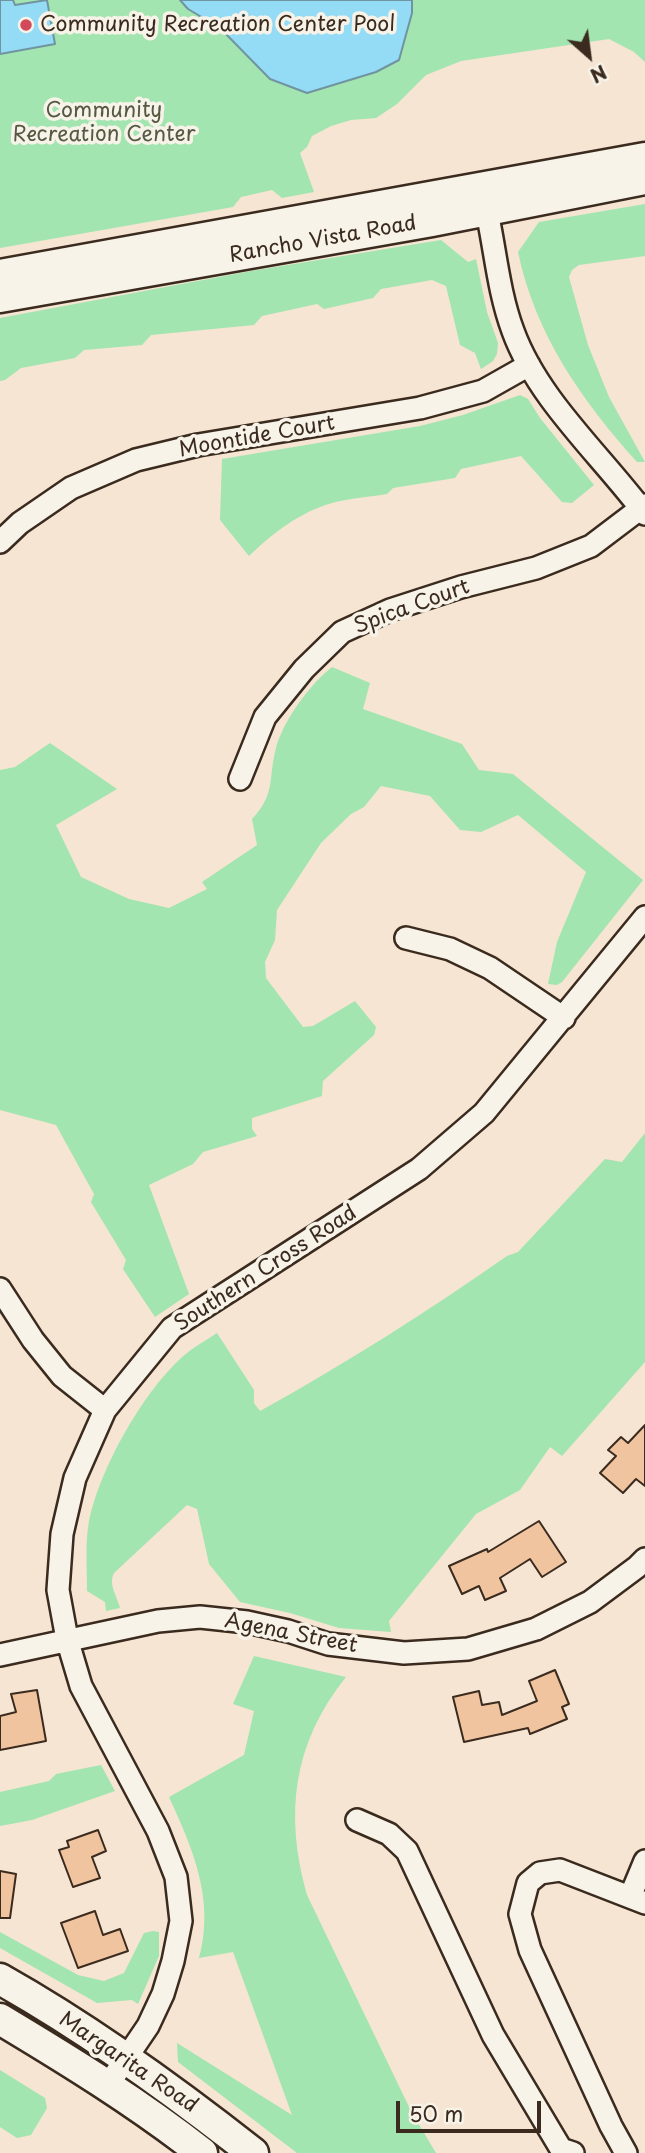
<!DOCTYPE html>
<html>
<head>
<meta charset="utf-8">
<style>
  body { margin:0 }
  #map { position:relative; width:645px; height:2153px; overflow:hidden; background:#f5e5d2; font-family:"Playpen Sans",sans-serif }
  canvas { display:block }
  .north { position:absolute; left:554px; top:21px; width:70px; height:70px; -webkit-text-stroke:5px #f7f3e8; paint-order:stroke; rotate:152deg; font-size:19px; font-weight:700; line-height:28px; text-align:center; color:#3b2a1e }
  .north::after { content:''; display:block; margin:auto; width:24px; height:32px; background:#3b2a1e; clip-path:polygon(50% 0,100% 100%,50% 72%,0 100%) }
  .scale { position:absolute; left:396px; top:2101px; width:145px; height:32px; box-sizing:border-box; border:4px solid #3b2a1e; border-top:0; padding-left:9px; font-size:21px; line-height:24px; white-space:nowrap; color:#3b2a1e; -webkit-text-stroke:5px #f7f3e8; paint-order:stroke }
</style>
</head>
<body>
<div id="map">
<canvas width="645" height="2153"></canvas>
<div class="north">N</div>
<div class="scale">50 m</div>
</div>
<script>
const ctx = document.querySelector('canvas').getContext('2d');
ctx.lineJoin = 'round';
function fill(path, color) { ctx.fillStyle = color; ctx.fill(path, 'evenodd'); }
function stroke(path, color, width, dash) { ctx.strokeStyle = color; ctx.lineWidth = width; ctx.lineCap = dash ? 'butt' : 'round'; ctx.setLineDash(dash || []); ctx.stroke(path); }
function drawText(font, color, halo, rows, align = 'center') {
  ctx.font = font + ' "Playpen Sans",sans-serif'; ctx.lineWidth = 7; ctx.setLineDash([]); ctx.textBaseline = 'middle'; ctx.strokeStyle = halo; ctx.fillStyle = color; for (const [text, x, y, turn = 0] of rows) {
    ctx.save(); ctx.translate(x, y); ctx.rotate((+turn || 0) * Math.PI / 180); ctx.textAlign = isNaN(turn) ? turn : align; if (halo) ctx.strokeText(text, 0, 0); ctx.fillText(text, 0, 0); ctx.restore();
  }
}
const green = new Path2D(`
  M0,0H180L188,9L220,28L245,51L307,93L376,72L412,13V0H645V62L634,52L609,39L461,61L426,75L397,104L376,118L351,120L331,126L312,136L307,147L300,153L314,192L282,198L272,190L241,197L233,207L0,248Z
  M645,204V256L579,265L572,270L569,277L588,345L609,397L645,462H637C582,401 535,334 518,252L539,222Z
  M441,240L468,262L476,259L487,312L498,343L497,354L493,361L481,369L475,353L460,345L446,286L432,280L381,289L373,298L324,309L317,304L262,316L254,325L151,335L142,345L84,350L75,358L21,368L5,380L0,381V318L251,271Z
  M520,395L528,399L540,418L594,485L572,503L562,502L521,456L461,469L455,478L393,488L387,494C370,497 350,498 332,503C300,512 273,533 249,556L220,520L222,459L420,426L463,415Z
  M332,667L370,683L363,709L462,744L479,770L513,774L643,880L562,982L557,985L548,984L557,942L586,872L518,815L481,832L460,830L430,796L381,786L364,807L351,814L321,843L277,910L275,940L265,962L266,978L303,1027L313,1026L355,1001L376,1027L374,1035L323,1081L322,1096L252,1118V1129L257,1136L203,1152L193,1164L149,1185L189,1294L155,1317L123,1269L126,1260L91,1202L94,1194L56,1125L0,1110V770L15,767L50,743L117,789L56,825L81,877L129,899L169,908L207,889L202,882L257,845L252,819C276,794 268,778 276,748C283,721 310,684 332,667Z
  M645,1133V1362L562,1456L550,1447L520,1490L476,1514L389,1621L391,1632L339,1628L290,1613L240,1602L209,1564L197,1509L187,1505L114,1573C108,1584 117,1596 120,1608L106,1611L105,1602L87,1591C87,1568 85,1543 89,1521C100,1468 142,1394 181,1358C192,1348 205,1341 217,1333L254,1390V1403L260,1411C345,1364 427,1312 507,1256L518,1252L605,1159L622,1162Z
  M254,1656L346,1677C293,1743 284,1814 307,1895L411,2111L436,2153H297L178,2062L177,2043L292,2115L233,1952L199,1958C215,1900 193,1849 169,1797L244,1755L254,1711L233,1704Z
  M101,1765L115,1791L32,1820L0,1826V1792L49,1781L56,1774Z
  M153,1931L159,1932V1956L138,2004L132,2000L97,2003L0,1948V1932L78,1975L104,1981L124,1973L144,1933Z
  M0,2070L45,2098L47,2108L31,2135L17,2138L0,2127Z`);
const water = new Path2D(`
  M0,0H13L15,5L47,0L55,44L0,54Z
  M180,0H412V13L399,60L376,72L307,93L270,79L220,28L188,9Z`);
const building = new Path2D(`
  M645,1425V1486L636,1479L623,1493L600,1473L616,1456L608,1450L621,1437L628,1443Z
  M539,1521L566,1562L542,1577L530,1559L500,1578L506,1591L485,1600L479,1586L462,1594L449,1566L487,1549L488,1552Z
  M555,1670L569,1704L562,1707L567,1719L530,1734L528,1728L464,1742L453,1697L479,1691L482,1705L499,1702L502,1715L537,1701L529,1681Z
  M37,1690L46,1741L0,1750V1716L16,1712L11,1694Z
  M98,1830L106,1851L92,1857L100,1878L73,1887L59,1850L69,1847L67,1841Z
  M0,1871L16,1874L10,1918H0Z
  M95,1911L103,1935L120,1929L128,1951L78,1968L61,1923Z`);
const street = new Path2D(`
  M484,199C495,243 497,288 513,331C538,400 602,456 645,514
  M0,542L20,523L71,488L136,460L198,445L420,408L483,391L529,365
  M240,779L265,717L304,669L342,632L390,610L461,587L536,568L591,546L645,505
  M406,938L450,949L490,968L564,1018
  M0,1289L33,1340L62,1376L105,1410
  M0,1655L158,1621L200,1617L247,1622L288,1631L328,1644L404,1653L468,1649L536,1629L590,1602L637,1567L645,1559
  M357,1820L389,1834L407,1851L493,2035L561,2149L573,2153
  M630,1897L645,1861
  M108,2085L148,2026L163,1994L173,1961L181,1921L176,1877L158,1831L81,1686L67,1639L58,1590L62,1534L75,1478L105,1410L172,1328L419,1169L484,1113L645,917
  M626,2153L611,2126L530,1950L520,1914L528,1883L540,1873L560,1870L645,1903`);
const secondary = new Path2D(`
  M0,275L645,158
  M0,297L432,221L645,179
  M0,1979C89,2029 173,2090 253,2153
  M0,2019C70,2061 138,2103 202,2153`);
const markers = [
  [26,25,7,"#d1495b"]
];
const poiNames = [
  ["Community Recreation Center Pool",40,25]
];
const parkNames = [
  ["Community",104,111],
  ["Recreation Center",104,135]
];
const streetNames = [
  ["Rancho Vista Road",323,240,-10],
  ["Moontide Court",257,437,-10],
  ["Spica Court",412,607,-20],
  ["Southern Cross Road",266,1269,-33],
  ["Agena Street",291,1634,11],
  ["Margarita Road",128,2063,34]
];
fill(green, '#a2e5b0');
fill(water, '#94dbf6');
stroke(water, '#7094a0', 2);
fill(building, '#f1c4a0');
stroke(building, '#3b2a1e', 2);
stroke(street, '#3b2a1e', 26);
stroke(secondary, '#3b2a1e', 35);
stroke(street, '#f7f3e8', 21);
stroke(secondary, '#f7f3e8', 30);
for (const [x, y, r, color] of markers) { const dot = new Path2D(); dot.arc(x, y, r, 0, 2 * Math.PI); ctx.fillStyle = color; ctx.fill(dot); stroke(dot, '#f7f3e8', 2.5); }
drawText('21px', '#3b2a1e', '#f7f3e8', poiNames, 'left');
drawText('21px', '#555942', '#f7f3e8', parkNames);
drawText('21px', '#3b2a1e', '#f7f3e8', streetNames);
</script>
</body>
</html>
